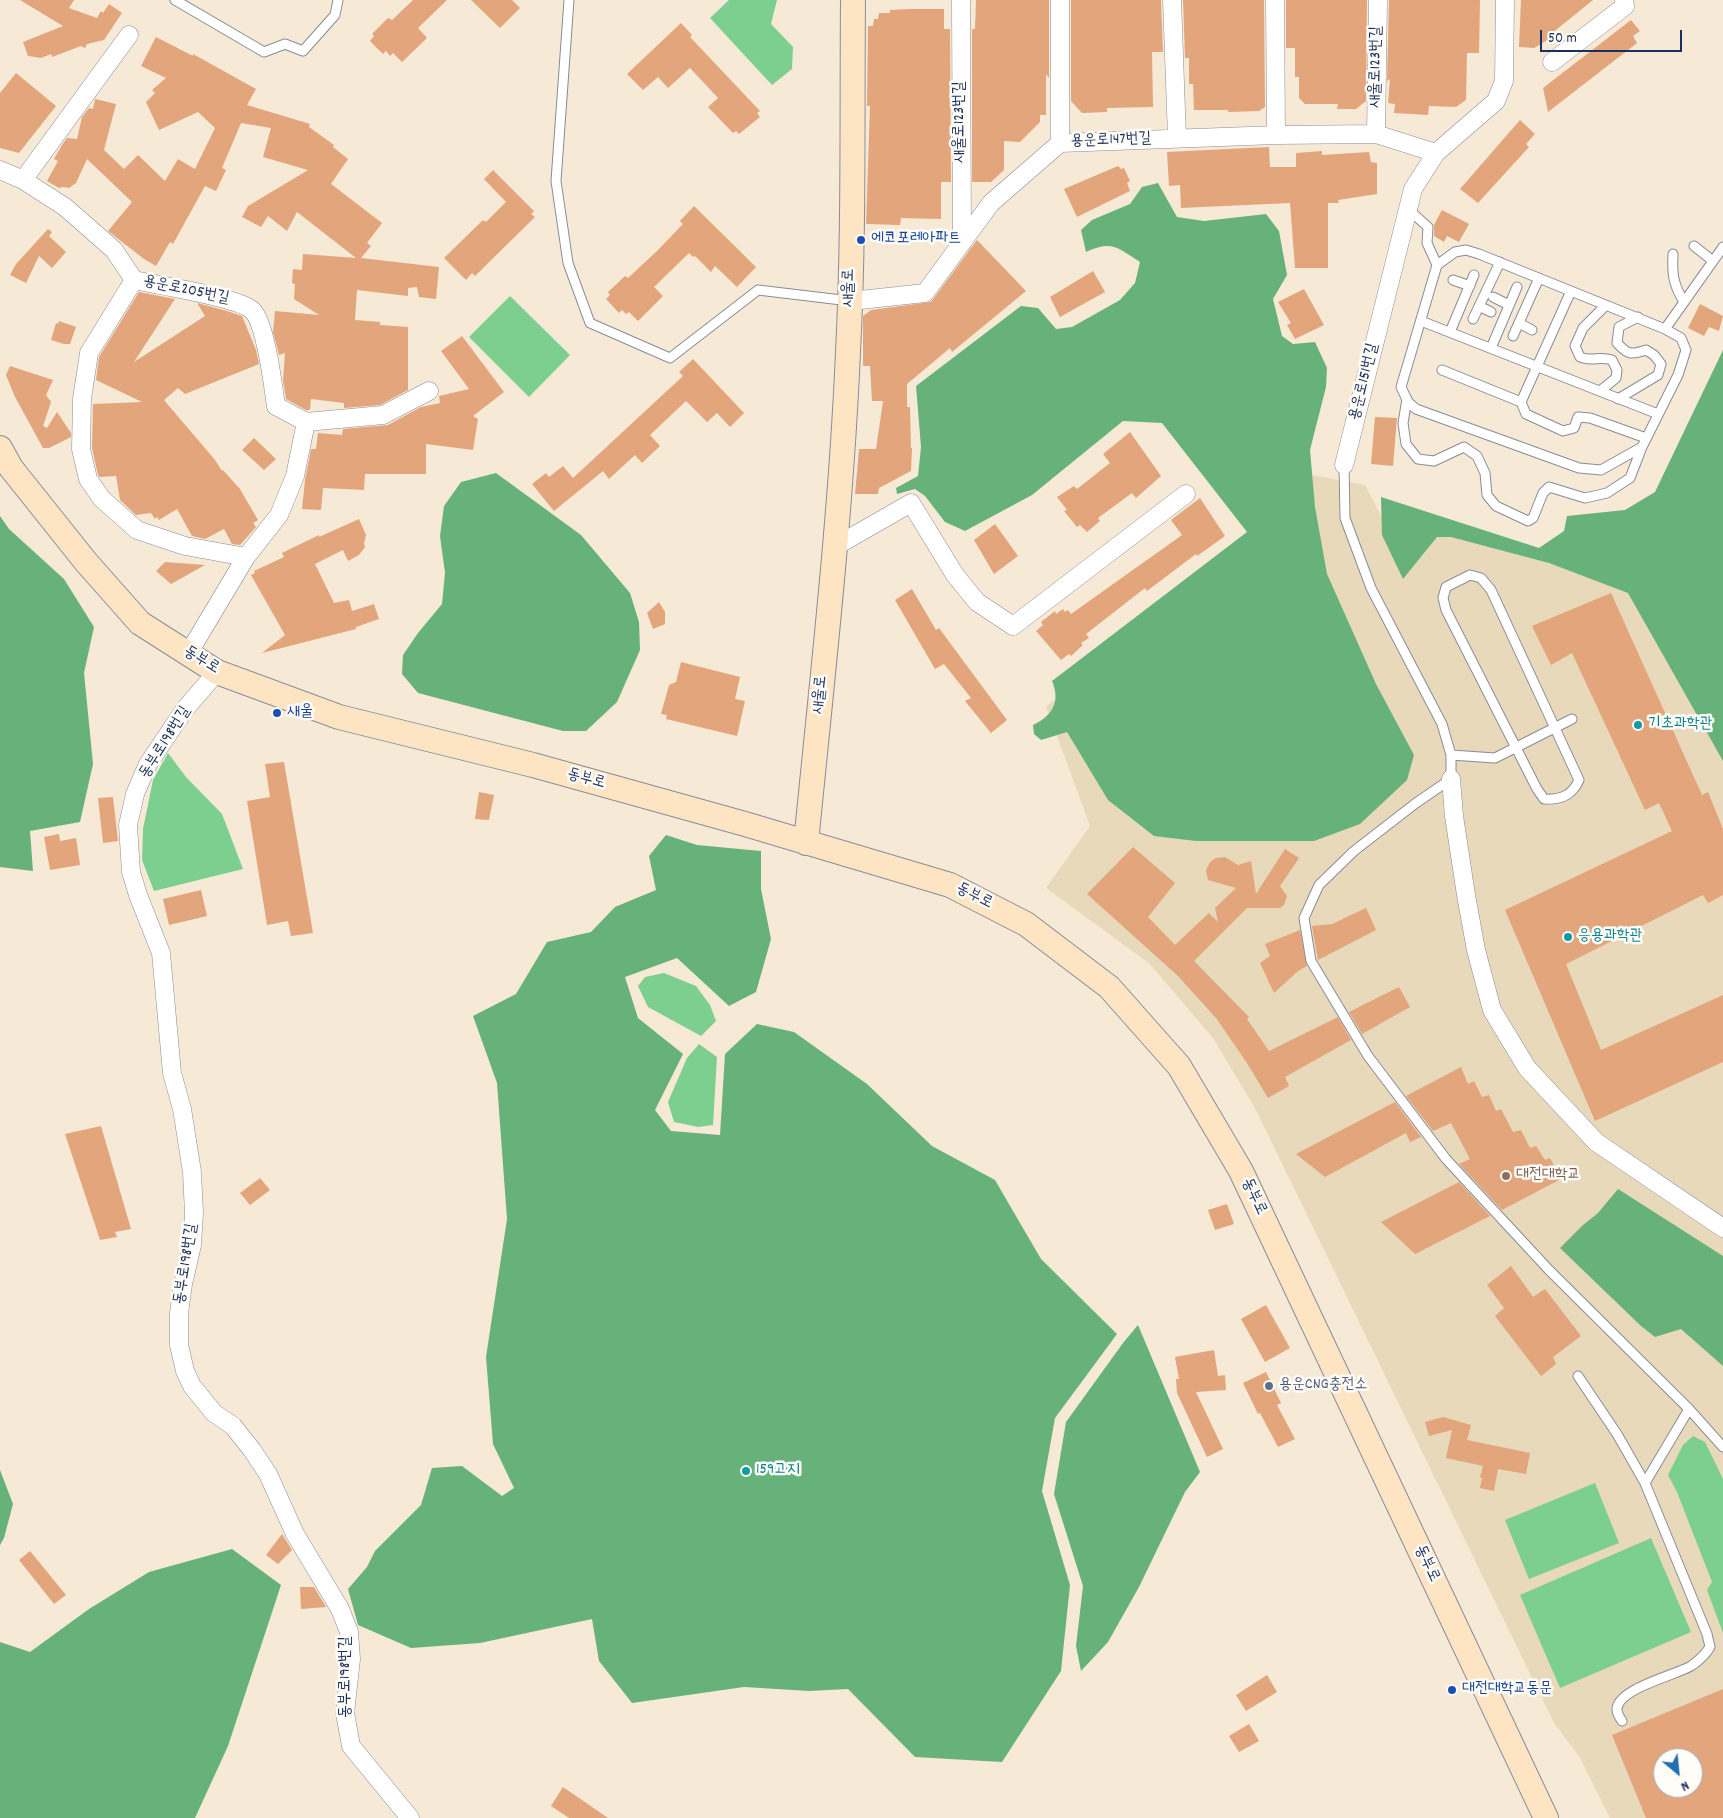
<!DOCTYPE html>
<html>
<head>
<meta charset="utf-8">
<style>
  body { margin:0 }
  #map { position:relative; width:1723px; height:1818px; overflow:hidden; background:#f6ead6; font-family:Dekko,sans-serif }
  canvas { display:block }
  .north { position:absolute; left:1653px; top:1748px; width:50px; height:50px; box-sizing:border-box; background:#fdfcf7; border:1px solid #a3aaba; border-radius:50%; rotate:152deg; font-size:14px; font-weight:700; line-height:20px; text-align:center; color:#1b2f5e }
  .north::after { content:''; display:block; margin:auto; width:18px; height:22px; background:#1f6fb2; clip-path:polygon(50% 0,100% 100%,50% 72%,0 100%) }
  .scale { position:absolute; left:1540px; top:30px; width:142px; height:22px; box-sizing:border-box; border:2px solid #1b2f5e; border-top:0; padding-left:6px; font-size:15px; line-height:18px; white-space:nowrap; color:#1b2f5e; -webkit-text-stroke:4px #fdfcf7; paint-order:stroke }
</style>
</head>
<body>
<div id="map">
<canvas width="1723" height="1818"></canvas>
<div class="north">N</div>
<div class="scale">50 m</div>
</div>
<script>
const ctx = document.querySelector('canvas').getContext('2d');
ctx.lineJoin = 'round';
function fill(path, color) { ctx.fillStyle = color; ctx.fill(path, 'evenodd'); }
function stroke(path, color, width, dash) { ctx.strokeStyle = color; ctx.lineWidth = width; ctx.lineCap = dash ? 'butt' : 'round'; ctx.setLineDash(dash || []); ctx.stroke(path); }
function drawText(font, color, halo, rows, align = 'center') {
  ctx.font = font + ' Dekko,"Poor Story",sans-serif'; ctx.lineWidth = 5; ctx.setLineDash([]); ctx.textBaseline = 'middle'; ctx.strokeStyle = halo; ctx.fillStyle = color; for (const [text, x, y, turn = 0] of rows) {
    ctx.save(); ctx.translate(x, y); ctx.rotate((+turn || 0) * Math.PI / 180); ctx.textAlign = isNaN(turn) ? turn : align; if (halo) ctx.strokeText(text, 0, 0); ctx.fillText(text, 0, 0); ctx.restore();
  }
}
const built = new Path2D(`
  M1307,474L1365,485L1381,516L1567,564L1723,617V1818H1610L1579,1756L1554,1723L1256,1110L1213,1038L1149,963L1046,888L1090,826L1046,706L1236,588ZM1663,1758H1693V1788H1663Z`);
const green = new Path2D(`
  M729,0H777L771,24L793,47L792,69L772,85L710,18Z
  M510,296L570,355L529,397L469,337Z
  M168,753L186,777L222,814L243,869L154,891L142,860L143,829L153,780Z
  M664,973L696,986L710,1005L716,1021L701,1036L648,1007L638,986L645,977Z
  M699,1044L717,1057L713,1125L698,1127L674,1122L668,1102L687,1058Z
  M1693,1436L1705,1442L1723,1479V1633L1707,1590L1712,1582L1677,1492L1668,1475L1683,1445Z
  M1595,1483L1619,1543L1529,1579L1505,1520Z
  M1651,1538L1691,1632L1560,1688L1520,1595Z`);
const forest = new Path2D(`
  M1158,183L1177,217L1204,221L1266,214L1279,231L1287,275L1273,299L1282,336L1293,344L1315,342L1327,368L1326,387L1310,450L1315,507L1327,574L1376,684L1414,755L1407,780L1360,824L1314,841H1196L1154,836L1108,800L1067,732L1041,740L1034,734L1033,725C1052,716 1061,702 1052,681L1247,532L1162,423L1123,421L1032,495L965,531L945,522L925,496L915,489L897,494L896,488L918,476L921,447L916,386L1021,306L1038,308L1056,329L1072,327L1120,300L1135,283L1140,262C1117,247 1112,240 1086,252L1081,230L1092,220L1130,204L1142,187Z
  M1723,350V761L1628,593L1549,563L1451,537H1437L1403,579L1382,535L1381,497L1539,548L1564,531L1567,516L1625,510L1655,492Z
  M496,473L581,535L630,593L639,622L640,650L617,702L586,731H563L418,693L402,674L403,655L418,633L442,604L445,573L440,536L444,506L461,482Z
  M0,516L9,529L64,579L94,627L84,673L93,764L80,822L30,831L33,871L0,867Z
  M666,835L697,845L761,851V889L771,939L756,992L729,1006L677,958L625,977L638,1018L683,1054L655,1110L671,1131L720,1135L725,1054L757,1024L794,1032L867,1084L932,1146L995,1180L1041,1259L1117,1334L1055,1418L1042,1491L1070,1585L1061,1671L1002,1762L915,1757L848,1689L809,1691L744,1687L632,1703L599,1661L592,1619L480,1643L411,1648L358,1625L348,1589L367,1567L375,1551L421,1505L432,1468L462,1466L502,1496L514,1488L493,1444L486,1357L507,1219L497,1083L473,1016L516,994L547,942L591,932L615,907L656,890L649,856Z
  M1618,1189L1723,1256V1366L1681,1329L1655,1337L1641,1326L1560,1248L1583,1225L1598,1213Z
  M1138,1325L1200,1472L1185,1492L1139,1587L1108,1642L1081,1671L1076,1646L1083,1586L1054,1494L1066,1422L1123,1343Z
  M0,1470L13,1504L4,1538L0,1545Z
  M232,1549L281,1585L228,1746L195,1818H0V1642L30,1652L89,1609L149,1572Z`);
const building = new Path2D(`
  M20,0H74L69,8L97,18L101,11L103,13L109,4L122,13L104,40L87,44L85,48L81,46L52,57L51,54L41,58L28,56L23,42L63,26Z
  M413,0H447L418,28L427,38L402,62L393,53L390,56L386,51L383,54L370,41L374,36L372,34L388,18L392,20Z
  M471,0H512L520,8L500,28Z
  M976,0H1049V78L1046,74V115H1040V122L1020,142L1004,141V170L991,182H972V29H975Z
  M1071,0H1161L1163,52H1152L1153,107L1107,108V112L1082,113L1071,101Z
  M1183,0H1264L1265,107L1259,111L1228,112V110H1194L1193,84H1189V58H1185Z
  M1286,0H1367L1366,101L1356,109H1337L1338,104H1305L1299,98V77H1295V48H1286Z
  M1389,0H1480L1479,53H1467L1466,100L1456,107L1429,106L1428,115L1394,113L1395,104L1388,103L1390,79L1387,81Z
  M1521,0H1593L1551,34V38L1534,48L1519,47Z
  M910,9H944V29H950L951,182H941V219L901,218L900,225L866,224L870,106H867L868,26H873L874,19H878L879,13H890V10Z
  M1631,20L1640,31L1633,36L1637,43L1548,112L1543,88Z
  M681,23L692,35L690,37L760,111L757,113L760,117L739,134L736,131L733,133L708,107L718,98L690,68L668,88L658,77L643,90L627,74Z
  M156,37L193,56V54L256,89L247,105L310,124L309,127L334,145L333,147L348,159L331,184L382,223L367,243L371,246L361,258L439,267L436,299L419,297L417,287L408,288V296L357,290L355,320L380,322V325L408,327V390L380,405L344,408V403L311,399L310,410H306L286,399L283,380L285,353L279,355L273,332L275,311L319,315L294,299L295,284L292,283L293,269L302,270L303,254L356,258L297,212L287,231L268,216L261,227L242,217L248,206L308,170L263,157L271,128L241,123L222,168L226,170L216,191L205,186L173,244L170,242L156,266L144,259L108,231L132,202L87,159L76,183L69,188L63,187L59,188L47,181L58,161L54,159L62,145L67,138L77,139L82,117L89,108L93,109L95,99L116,104L104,150L124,169L138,155L165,181L178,159L195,169L215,128L198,112L159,130L146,102L155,93L152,90L166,78L141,66Z
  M16,73L56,106L19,153L0,148V93Z
  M1520,120L1535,134L1526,144L1529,147L1478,203L1460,189Z
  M1269,147L1270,167H1296V153L1322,151V155L1369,152L1371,162L1377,163V194L1338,200L1339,203H1328V268H1295L1290,203L1181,208L1180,185L1169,186L1167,152Z
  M1118,166L1121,169L1124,168L1130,181L1127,183L1130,191L1077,217L1064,189Z
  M493,170L534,211L531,214L535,217L475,276L472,273L466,280L444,258L483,220L486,222L506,202L484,179Z
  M694,206L756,267L737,287L715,266L711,272L695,256L693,257L689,253L654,287L663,296L638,321L629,312L626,314L622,310L619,313L606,299L610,295L608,292L625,276L628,278L657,251L683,224L680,221Z
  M1442,210L1469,224L1459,242L1447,236L1444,242L1434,236V225Z
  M48,229L52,232L49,236L66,252L52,268L39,256L26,283L10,275L16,264Z
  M977,240L1026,291L952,352L950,348L907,384V407H910L911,448H912L911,471L879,488L878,494H855L859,449H876L883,401H872L870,366H863V316L871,310L931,302Z
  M1093,271L1105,292L1060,317L1050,297Z
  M1304,289L1324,325L1295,339L1287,325L1291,323L1278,302Z
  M139,292L175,299L134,362L205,316L197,303L227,311L242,316L256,350L259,364L185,394L178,388L164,400L215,460L222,471L223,470L240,489L258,520L253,523L256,527L240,545L232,544L224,529L205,539L192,536L177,509L159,520L157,517L155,519L151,513L136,515L120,500L116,476L100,477L98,475L92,448L93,404L142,402L96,380L99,357Z
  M1700,304L1723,316L1719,331L1709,327L1704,336L1688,328Z
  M59,321L76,327L70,344H64L51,340L56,323L58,324Z
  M462,336L504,392L473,416L478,419L473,450L426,444V474H365L364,490L323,488L321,510L302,509L305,480L311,449H316L318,433L342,435L343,429L388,425L421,407L440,403L439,396L469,389L441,351Z
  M693,359L744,413L730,427L717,413L707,422L686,401L650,435L660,446L642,463L635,455L609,479L603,471L554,511L532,484L546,473L549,477L563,466L573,478L683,376L679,372Z
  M10,366L53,380L46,395L51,402L43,426L47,428L57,412L71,433V437L49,448H43L15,397L6,375Z
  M1375,417L1397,418L1393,466L1371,464Z
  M1130,432L1161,476L1136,498L1132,493L1098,518L1100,521L1087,532L1080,525L1077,527L1064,511L1067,510L1057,497L1074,486L1077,489L1110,463L1103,454Z
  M254,438L276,459L264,470L242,450Z
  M1200,498L1225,536L1197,556L1196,554L1147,591L1145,588L1086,634L1089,638L1081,643L1083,645L1071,656L1069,654L1061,660L1036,631L1043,625L1041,622L1055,611L1056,614L1063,609L1065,612L1068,610L1071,614L1182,535L1171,520Z
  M359,519L366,535L364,544L365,547L359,555L348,561L343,550L315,564L334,603L349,600L352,611L374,604L379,619L356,627V629L262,653L285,635L251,575L255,573L254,571L284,557L282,553L319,535V537Z
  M995,524L1018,556L994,574L974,540Z
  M165,562L205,565L171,584L156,571Z
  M912,589L936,630L939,628L1007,720L991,733L965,701L971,698L944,664L935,669L895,600Z
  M1611,593L1702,795L1708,792L1723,829V895L1708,903L1703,895L1566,964L1601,1050L1723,995V1062L1595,1121L1505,910L1672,831L1659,803L1645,810L1572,653L1551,665L1532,626Z
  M659,602L665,612V624L653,629L647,613Z
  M681,662L740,677L735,699L745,701L737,736L666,719L667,715L661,714L669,685L676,682Z
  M284,762L313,933L291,936L288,921L267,925L247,801L270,797L265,764Z
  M479,792L494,795L489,820L475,819Z
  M113,797L118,841L103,843L98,798Z
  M59,834L60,841L76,838L80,865L50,870L44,837Z
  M1133,847L1175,883L1148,917L1175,945L1209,913L1218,922L1215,908L1236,888L1208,880L1206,870L1210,862L1216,858L1225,857L1238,865L1251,861L1256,894L1285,849L1299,858L1280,886L1287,896L1284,905L1280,908H1247L1194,961L1249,1017L1247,1019L1269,1051L1338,1017L1351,1040L1285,1077L1289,1086L1268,1098L1247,1063L1216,1018L1178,976L1087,894Z
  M201,890L207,916L169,925L163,899Z
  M1366,908L1376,930L1318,960L1312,926L1332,924Z
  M1300,930L1307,966L1298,971L1274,993L1260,963L1270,956L1265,944Z
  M1399,987L1410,1007L1362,1034L1349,1012Z
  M1461,1067L1468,1084L1474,1081L1482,1097L1489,1095L1496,1111L1501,1109L1513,1132L1521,1130L1530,1148L1536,1146L1545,1160L1550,1158L1561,1179L1502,1210L1459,1164L1470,1159L1451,1123L1433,1131L1406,1096Z
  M1395,1102L1421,1137L1410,1142L1406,1133L1325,1177L1296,1154Z
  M101,1126L131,1229L115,1232L117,1237L100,1240L65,1134Z
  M260,1178L270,1190L250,1205L240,1193Z
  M1459,1182L1490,1216L1415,1254L1381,1222Z
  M1227,1204L1234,1224L1215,1230L1208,1210Z
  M1511,1266L1533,1297L1545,1289L1581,1336L1553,1357L1556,1364L1541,1376L1495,1316L1504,1308L1487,1285Z
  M1266,1305L1290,1348L1265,1362L1241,1319Z
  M1214,1350L1218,1376L1225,1375L1226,1390L1196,1392L1223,1449L1207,1457L1177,1393L1176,1379H1179L1175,1357Z
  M1266,1372L1281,1403L1277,1405L1295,1439L1278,1447L1260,1413L1258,1414L1243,1383Z
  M1443,1417L1471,1425L1467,1440L1530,1453L1526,1474L1498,1469L1494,1491L1480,1488L1482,1478L1480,1477L1483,1466L1446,1458L1452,1430L1429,1436L1425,1422Z
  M282,1534L292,1550L278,1564L266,1555Z
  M30,1551L66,1595L54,1604L19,1560Z
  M300,1587H314L326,1607L301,1609Z
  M1267,1675L1277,1692L1246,1711L1236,1695Z
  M1723,1689V1818H1646L1612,1735ZM1663,1758H1693V1788H1663Z
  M1249,1724L1259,1741L1239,1752L1229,1736Z
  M563,1787L608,1818H569L551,1806Z`);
const lane = new Path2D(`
  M175,0L264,52L285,44L303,51L335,15L338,0
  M569,0L556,181L568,263L590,323L670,358L758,290L850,301
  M1408,209L1428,227L1427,243L1437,265
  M1694,246L1713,261
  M1466,250L1479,254L1665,329L1681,338L1686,350L1678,375L1642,447L1601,470L1579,468L1416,409L1408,402L1401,387L1437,265L1455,252Z
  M1673,254C1672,274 1673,284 1684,302
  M1453,280L1470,286
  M1571,291L1521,402L1526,414L1563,431L1574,428L1578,417L1590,418L1646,438
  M1493,297L1509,305
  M1479,306L1491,312
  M1473,319L1500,262
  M1421,321L1658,414
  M1519,323L1532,330
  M1665,329L1723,247
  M1450,332L1474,275
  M1513,336L1539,278
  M1491,348L1517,287
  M1442,370L1521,402
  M1600,391L1616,378L1617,370L1612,360C1599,356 1591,362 1580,357L1575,346L1583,328L1606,305
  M1407,399L1403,423L1406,444L1418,459L1434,461L1464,447L1477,456L1485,473L1487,495L1496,506L1528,521L1533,518L1543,493L1549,487L1585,498L1607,493L1630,478L1642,447
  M1618,399L1658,375L1661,364L1654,355L1646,350C1631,355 1628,355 1617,343L1619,327L1638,317
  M1344,465L1345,518L1371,588L1442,724L1451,755V779L1416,803L1354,851L1319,885L1304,918L1311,961L1368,1056L1446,1159L1549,1270L1689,1409L1723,1447
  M1470,575L1481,578L1491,590L1579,780C1572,796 1560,800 1544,799L1537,789L1446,610L1443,598L1446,587Z
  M1451,755L1495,758L1572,719
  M1578,1376L1617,1434L1645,1483
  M1622,1721C1620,1718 1617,1713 1617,1710C1616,1689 1676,1675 1691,1666C1700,1660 1705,1655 1710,1647L1707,1634L1645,1483L1689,1409`);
const street = new Path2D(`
  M961,0L962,243
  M1060,0V143
  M1172,0L1177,138
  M1275,0L1276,135
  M1552,62L1625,6L1624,0
  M1376,134L1378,0
  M0,170L23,180L65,207L114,250L134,280C157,285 237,297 252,310C266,323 273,386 276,406L306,422L383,415L429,391
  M23,180L129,35
  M134,280L89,353L82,399L81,449L88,479L102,499L137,530L185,546L246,557
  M851,301L925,293L991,203L1060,143L1276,135L1376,134L1436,153
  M1344,465L1413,189L1436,153L1496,101L1504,81L1505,0
  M836,546L911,503L955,575L977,602L1013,626L1186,494
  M188,654L246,557L279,515L295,476L306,422
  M217,672L185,709L148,764L135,794L128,825L131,872L138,895L161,953L172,1073L182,1109L192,1172L194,1213L192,1245L183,1284L179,1313V1345L185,1371L192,1386L214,1413L233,1426L252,1450L268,1474L295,1534L340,1609L349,1632L351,1659L345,1713L351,1746L410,1818
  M1451,779L1454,816L1466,895L1476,950L1492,1010L1527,1068L1596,1142L1723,1228`);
const secondary = new Path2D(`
  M0,448L11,468L86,562L140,623L217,672L339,717L533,765L745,824L950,885L1026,924L1109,987L1179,1066L1241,1171L1546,1818
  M806,843C822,680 841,516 848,352C854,235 852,117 853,0`);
const markers = [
  [861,240,5,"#1a4fb4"],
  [277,713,5,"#1a4fb4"],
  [1638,725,5,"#0f9aa8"],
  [1568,937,5,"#0f9aa8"],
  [1506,1176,5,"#8d6e63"],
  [1269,1386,5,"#5c6f8a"],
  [746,1471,5,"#0f9aa8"],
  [1452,1690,5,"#1a4fb4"]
];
const streetNames = [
  ["새울로123번길",1377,67,-89],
  ["새울로123번길",961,122,-90],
  ["용운로147번길",1111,141,-2],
  ["새울로",850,288,-89],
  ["용운로205번길",186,291,12],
  ["용운로151번길",1365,382,-76],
  ["동부로",201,661,31],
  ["새울로",821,695,-84],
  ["동부로198번길",166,743,-58],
  ["동부로",586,780,15],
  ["동부로",974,897,27],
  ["동부로",1253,1197,65],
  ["동부로198번길",187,1264,-81],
  ["동부로",1426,1564,65],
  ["동부로198번길",347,1677,-90]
];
const transitNames = [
  ["에코포레아파트",871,240],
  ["새울",287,713],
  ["대전대학교동문",1462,1690]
];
const cultureNames = [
  ["기초과학관",1648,725],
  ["응용과학관",1578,937],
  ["159고지",756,1471]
];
const educationNames = [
  ["대전대학교",1516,1176]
];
const serviceNames = [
  ["용운CNG충전소",1279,1386]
];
fill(built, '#e8d9ba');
fill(green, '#7dcf90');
fill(forest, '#66b27a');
fill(building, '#e2a57c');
stroke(lane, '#888c9a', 11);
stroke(street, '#888c9a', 19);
stroke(secondary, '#888c9a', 26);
stroke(lane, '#fff', 9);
stroke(street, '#fff', 18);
stroke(secondary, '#fde5c4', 24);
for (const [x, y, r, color] of markers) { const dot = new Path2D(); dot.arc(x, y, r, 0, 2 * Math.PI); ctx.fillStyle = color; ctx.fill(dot); stroke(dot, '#fdfcf7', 2); }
drawText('16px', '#1b2f5e', '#fdfcf7', streetNames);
drawText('16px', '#164399', '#fdfcf7', transitNames, 'left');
drawText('16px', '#0d838f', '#fdfcf7', cultureNames, 'left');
drawText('16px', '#785e54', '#fdfcf7', educationNames, 'left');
drawText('16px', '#4e5e75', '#fdfcf7', serviceNames, 'left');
</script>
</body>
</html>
